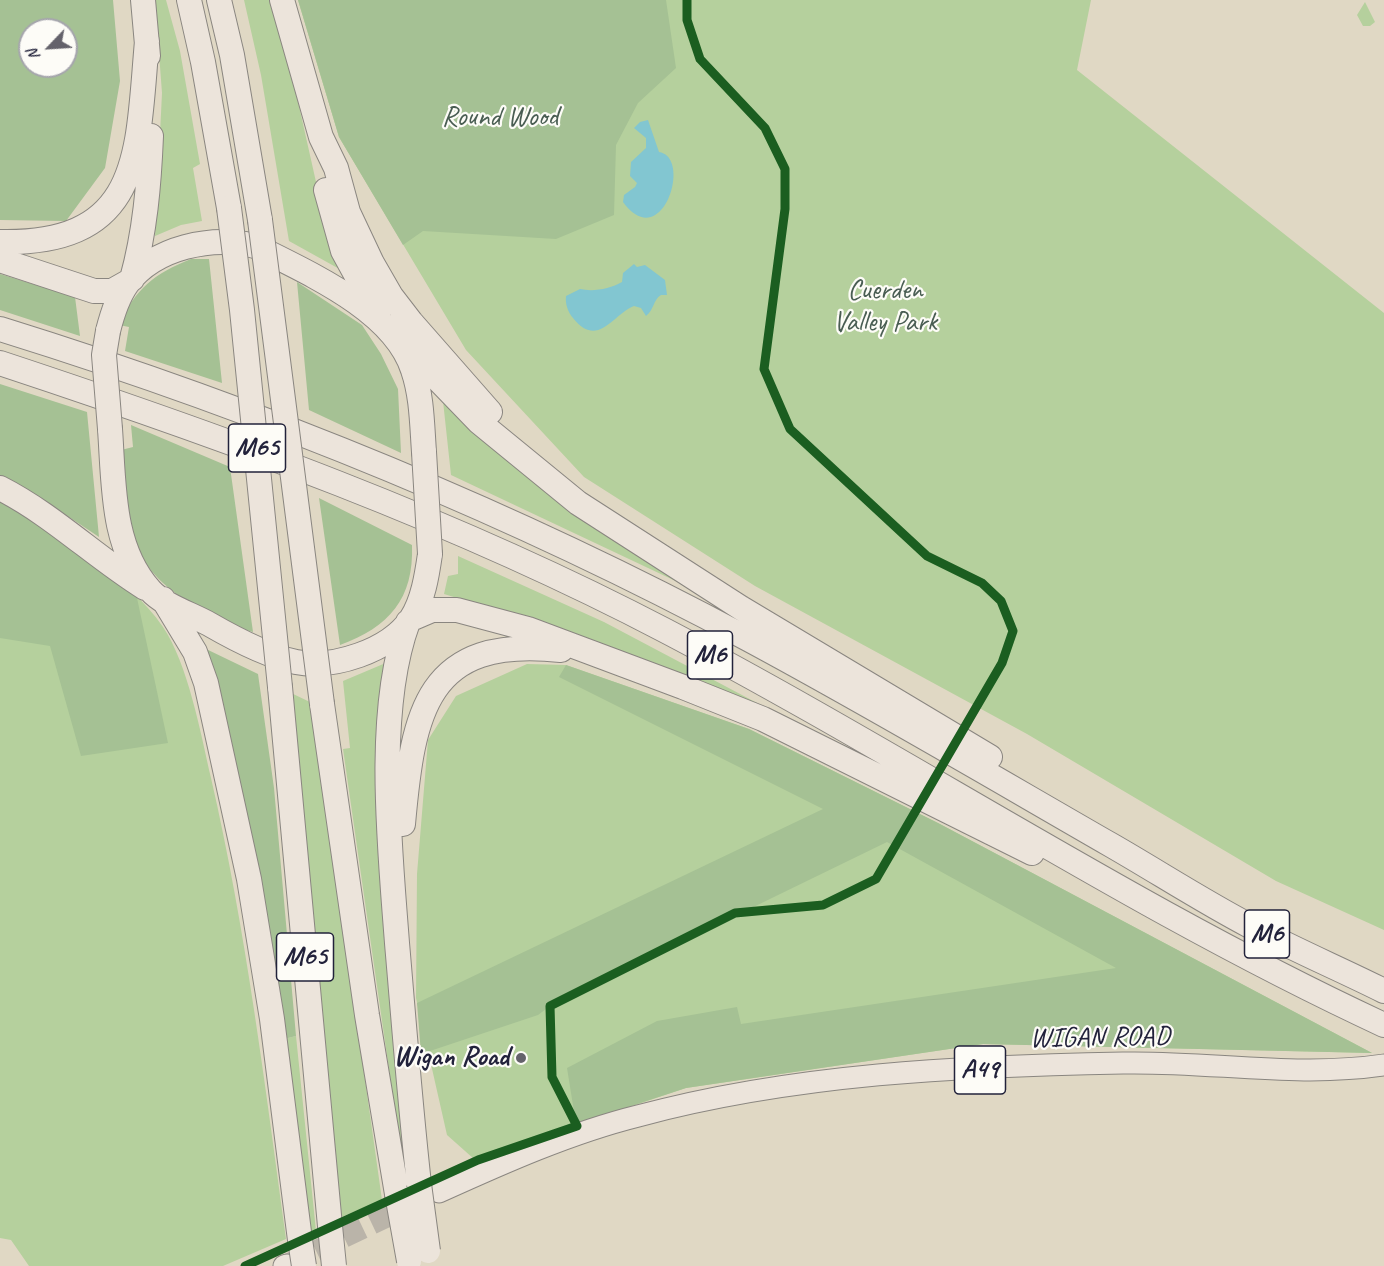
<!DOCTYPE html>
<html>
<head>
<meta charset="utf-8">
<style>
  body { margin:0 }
  #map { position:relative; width:1384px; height:1266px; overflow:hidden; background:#e0d8c4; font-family:Caveat,sans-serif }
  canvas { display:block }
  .north { position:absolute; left:18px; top:18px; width:60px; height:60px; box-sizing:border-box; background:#fdfcf7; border:2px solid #a5a5ac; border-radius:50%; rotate:245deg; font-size:16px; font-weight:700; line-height:24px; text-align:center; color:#22223b }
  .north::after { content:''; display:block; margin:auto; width:21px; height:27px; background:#64626b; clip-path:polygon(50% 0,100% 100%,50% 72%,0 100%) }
</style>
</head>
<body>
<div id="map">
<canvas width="1384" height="1266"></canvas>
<div class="north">N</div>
</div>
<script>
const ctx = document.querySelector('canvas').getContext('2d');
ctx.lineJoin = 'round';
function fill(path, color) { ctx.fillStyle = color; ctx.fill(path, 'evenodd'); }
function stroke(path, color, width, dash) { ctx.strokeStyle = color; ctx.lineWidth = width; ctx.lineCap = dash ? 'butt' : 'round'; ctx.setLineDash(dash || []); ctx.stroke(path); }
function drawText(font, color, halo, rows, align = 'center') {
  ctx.font = font + ' Caveat,sans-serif'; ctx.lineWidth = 4.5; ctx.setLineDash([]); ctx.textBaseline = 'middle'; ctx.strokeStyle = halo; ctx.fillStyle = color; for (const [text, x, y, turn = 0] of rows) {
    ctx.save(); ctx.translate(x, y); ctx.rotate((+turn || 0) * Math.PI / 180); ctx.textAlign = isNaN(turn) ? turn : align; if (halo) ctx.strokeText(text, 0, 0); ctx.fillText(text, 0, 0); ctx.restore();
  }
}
const green = new Path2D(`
  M155,0H166L180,51L200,164L193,168L202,221L181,225L155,236L162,93Z
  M244,0H272L288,57L327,231L343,271L289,241L261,75Z
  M298,0H1091L1077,70L1384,313V930L1276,881L1027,734L755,586L584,477L466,350L339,137Z
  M1365,2L1375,22L1370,26H1363L1357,15Z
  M443,401L701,593L451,475Z
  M0,499C53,533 128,575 163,627C188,664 201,734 211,778C246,930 265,1085 286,1239L223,1266H29L11,1240L0,1238Z
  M458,556L604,622L827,740L506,613L444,594L448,576L458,574Z
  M388,662L411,1186L406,1188L343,749L350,748L343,681Z
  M527,664L566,665L749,729L938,823L1372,1053L983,1044L686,1088L474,1159L447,1135L416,998L417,874L428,740L456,696Z
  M289,692L312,703L382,1200L339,1218Z
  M296,1036L316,1231L307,1235L284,1039Z`);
const forest = new Path2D(`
  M0,0H113L120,81L105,168L66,221L0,220ZM30,30H66V66H30Z
  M298,0H666L676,68L638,103L616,145L614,215L556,239L423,231L403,245L339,137Z
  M191,259H209L222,383L125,351L129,327L119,325C135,289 155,273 191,259Z
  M0,274L75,297L80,336L0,310Z
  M297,282L362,325L381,354L398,389L401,453L309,410Z
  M0,384L87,412L99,537L36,495L0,477Z
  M131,425L230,467L253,632C235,628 219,618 203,610C127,570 127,527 121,450L133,447Z
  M319,498L412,545C414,599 389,627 340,645Z
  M0,499L85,554L137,598L168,743L81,756L50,646L0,638Z
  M204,648L258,674L274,788L296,1036L284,1039Z
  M566,665L749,729L938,823L1372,1053L983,1044L686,1088L576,1124L567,1068L657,1021L737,1007L741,1024L1116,968L887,842L550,1006L538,1015L421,1054L417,1003L823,809L559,677Z`);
const water = new Path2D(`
  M648,120L659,152C693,157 662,255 623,202L624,195L635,187L637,183L630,176L631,162L646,148V138L634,128L640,122Z
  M634,264L637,267L645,265L665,280L667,295H661C653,300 654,310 646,316L641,308L634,306C612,315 598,349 573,318C568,312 565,304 566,296L580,289C593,292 610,289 622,282L623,273Z`);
const primaryTunnel = new Path2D(`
  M288,1264L414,1204`);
const primary = new Path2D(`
  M439,1192C503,1163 570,1133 638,1116C794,1074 961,1066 1123,1063C1210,1061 1297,1078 1384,1065
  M284,1266L287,1265`);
const highway = new Path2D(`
  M143,0L148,56
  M189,0L203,62L229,208
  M219,0L232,55L260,220
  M282,0L321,137L336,168L348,212L372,263L391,296L411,322L490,412
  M326,190L343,251L378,315
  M0,242C144,245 137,151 147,41
  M0,260L94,291H112L128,282
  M132,279C145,232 149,184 151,136
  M0,329C258,409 511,512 748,639C871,705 991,776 1111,845C1158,872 1204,902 1252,927C1295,950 1340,969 1384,991
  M108,331C112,315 117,298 127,284C155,247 212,235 255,246C308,273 394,310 413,370C422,396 422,425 424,452
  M393,333L479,422L578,503L741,608L990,757
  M0,363C227,438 454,520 666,631C908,758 1136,910 1384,1025
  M110,429C114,483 111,547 150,590C163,605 191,614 209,624C235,639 267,656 296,662C333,669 389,651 411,619C423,601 427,575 430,554
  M0,488C53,515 95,557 145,588
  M163,599L195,652L206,683L249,879L272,1019L300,1240
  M411,619L432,610H457L528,629L683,687L763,719L1032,853
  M408,622C375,711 390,849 397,943C404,1024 410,1104 419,1184
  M280,687L330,1226
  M322,704L367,1015L397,1194
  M403,824C413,712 426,635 561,650`);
const highwayBridge = new Path2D(`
  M229,208L242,310L280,687
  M260,220L322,704
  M108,331L104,355L110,429
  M424,452L430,554
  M419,1184L428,1251
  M397,1194L409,1261
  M330,1226L334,1266
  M300,1240L304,1266`);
const cycleway = new Path2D(`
  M245,1266L478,1160L577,1126L552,1077L550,1006L735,913L823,905L876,879L1002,663L1013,631L1001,601L982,583L927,556L790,429L764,369L785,209V169L765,128L700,59L687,20V0`);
const markers = [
  [521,1058,6,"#64626b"]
];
const shields = [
  [257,448,57],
  [710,655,45],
  [1267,934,45],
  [305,957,57],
  [980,1070,51]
];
const shieldNames = [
  ["M65",257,448],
  ["M6",710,655],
  ["M6",1267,934],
  ["M65",305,957],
  ["A49",980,1070]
];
const parkNames = [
  ["Round Wood",500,118],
  ["Cuerden",885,291],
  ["Valley Park",885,323]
];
const streetNames = [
  ["WIGAN ROAD",1100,1038,-1]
];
const poiNames = [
  ["Wigan Road",509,1058]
];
fill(green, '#b5d09d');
fill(forest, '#a5c194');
fill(water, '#82c6d1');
stroke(primaryTunnel, '#bab4a9', 21, [21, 10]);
stroke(primary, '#8a8680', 23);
stroke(highway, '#8a8680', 26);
stroke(primary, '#ece4db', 21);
stroke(highway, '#ece4db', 24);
stroke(highwayBridge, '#8a8680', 26, []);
stroke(highwayBridge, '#ece4db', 24);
stroke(cycleway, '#1b5e20', 9);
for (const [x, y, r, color] of markers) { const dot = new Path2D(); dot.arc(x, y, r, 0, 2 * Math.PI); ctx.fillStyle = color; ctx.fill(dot); stroke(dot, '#fdfcf7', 2); }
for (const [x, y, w] of shields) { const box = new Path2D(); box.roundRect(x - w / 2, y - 24, w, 48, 4.5); ctx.fillStyle = '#fdfcf7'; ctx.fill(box); stroke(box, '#22223b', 1.5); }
drawText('bold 27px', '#22223b', null, shieldNames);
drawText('28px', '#495d52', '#fdfcf7', parkNames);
drawText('28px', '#22223b', '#fdfcf7', streetNames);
drawText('bold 28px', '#22223b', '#fdfcf7', poiNames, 'right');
</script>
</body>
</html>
